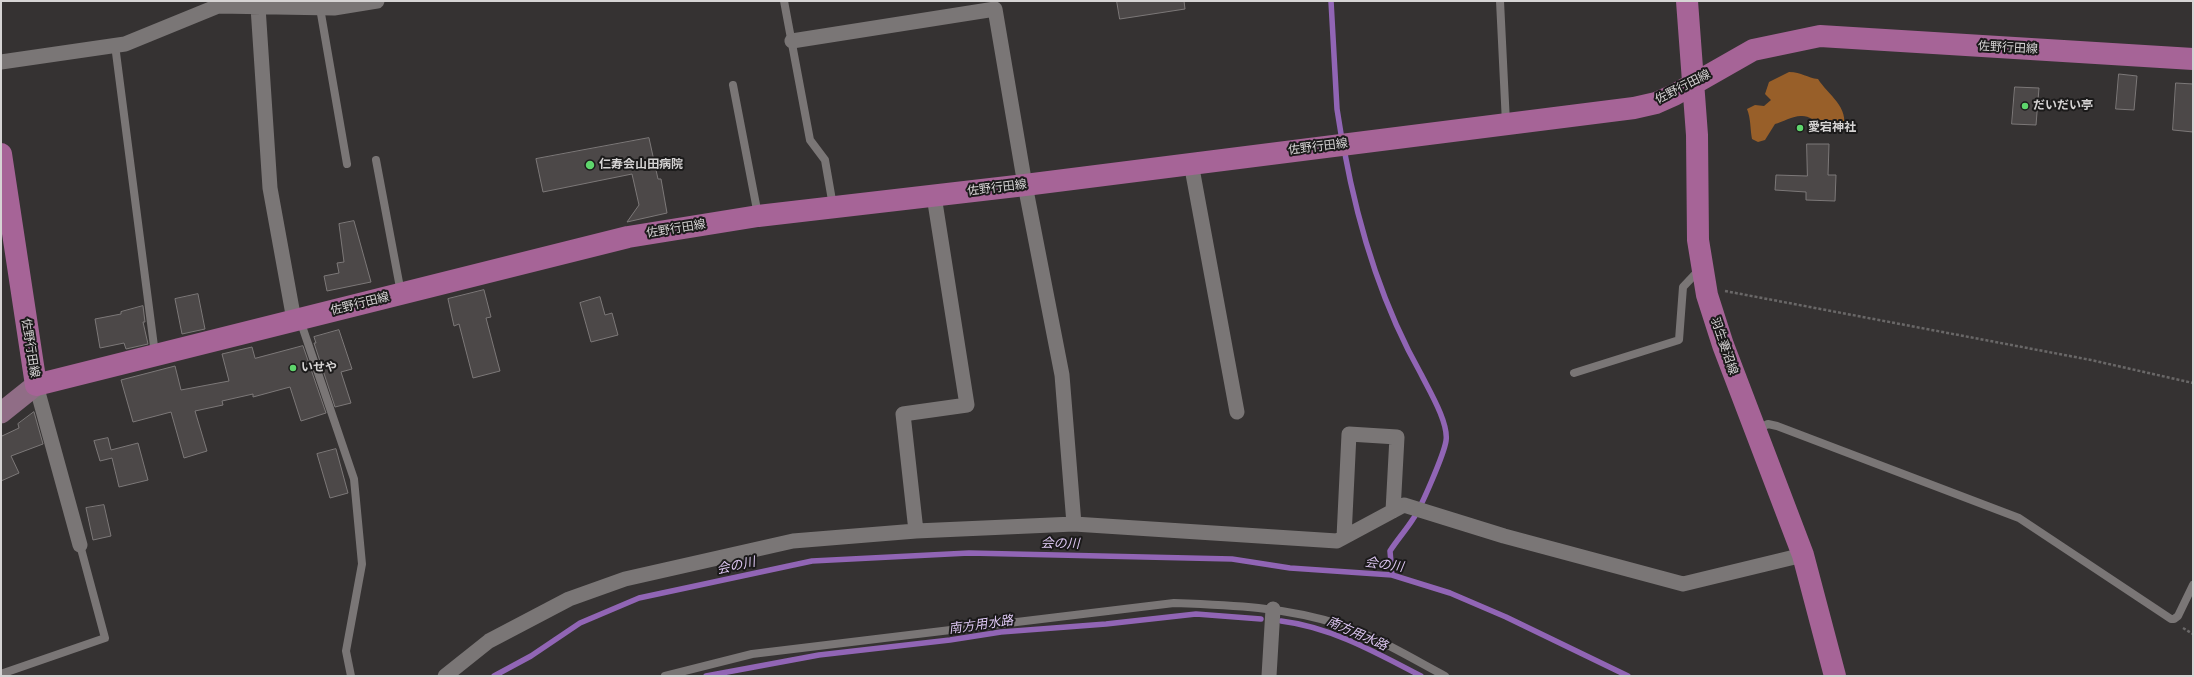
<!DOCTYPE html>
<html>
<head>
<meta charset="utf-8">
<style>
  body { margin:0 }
  #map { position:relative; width:2194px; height:677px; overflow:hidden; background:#353232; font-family:"Noto Sans",sans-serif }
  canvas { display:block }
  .frame { position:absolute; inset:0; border:2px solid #d6d4d4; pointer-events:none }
</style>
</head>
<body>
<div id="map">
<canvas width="2194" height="677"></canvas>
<div class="frame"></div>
</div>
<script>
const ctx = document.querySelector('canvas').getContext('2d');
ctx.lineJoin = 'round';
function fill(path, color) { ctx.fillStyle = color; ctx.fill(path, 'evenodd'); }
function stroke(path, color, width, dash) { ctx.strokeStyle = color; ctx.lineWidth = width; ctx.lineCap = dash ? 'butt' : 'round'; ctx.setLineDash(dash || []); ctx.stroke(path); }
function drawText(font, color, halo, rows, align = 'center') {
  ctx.font = font + ' "Noto Sans","Noto Sans JP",sans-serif'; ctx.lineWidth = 4; ctx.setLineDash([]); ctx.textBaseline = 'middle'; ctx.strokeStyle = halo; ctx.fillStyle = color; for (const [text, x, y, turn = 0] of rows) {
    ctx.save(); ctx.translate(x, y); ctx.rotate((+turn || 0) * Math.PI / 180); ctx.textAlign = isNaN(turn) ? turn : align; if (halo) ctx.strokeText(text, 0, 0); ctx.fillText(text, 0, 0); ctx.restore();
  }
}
const forest = new Path2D(`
  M1789,72C1802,72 1807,78 1818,79C1828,95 1850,107 1843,129C1823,136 1820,117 1802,116C1795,115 1782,122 1775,124L1765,140L1758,142L1752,139C1750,129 1751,119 1747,109L1755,105L1764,106L1771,100L1765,94L1769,82Z`);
const stream = new Path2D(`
  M1331,1L1337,109L1342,140
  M1344,149C1358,226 1382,305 1421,374C1429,390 1449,423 1446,441C1444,454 1421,508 1413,519C1406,530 1397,540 1390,551L1392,575
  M1281,621C1331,627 1377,653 1421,676
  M494,676L531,656L580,623L639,598L812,561L969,553L1232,559L1290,568L1392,575L1450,593L1506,617L1628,676
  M706,676L819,655L950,640L1001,632L1106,624L1196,614L1261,619`);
const building = new Path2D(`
  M1117,1H1184L1185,9L1120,19Z
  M2119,74L2137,76L2134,110L2116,109Z
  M2176,83L2193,84V132L2173,130Z
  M2015,87L2039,88L2036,125L2012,124Z
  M649,138L658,179H661L667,213L627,222L639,205L632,174L543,192L536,159Z
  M1807,144H1829L1828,175H1836L1835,201L1806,200V192L1775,190L1776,175L1807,176Z
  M354,221L371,282L327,291L324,276L339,273L337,263L344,262L339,224Z
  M484,290L491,317L486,318L500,371L473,378L459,324L454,326L448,299Z
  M198,294L205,329L182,334L175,299Z
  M600,297L605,315L612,313L618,335L591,342L580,303Z
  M143,306L145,322H143L148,344L126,349L124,343L100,348L95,319L121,314V312Z
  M339,330L352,369L341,372L351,403L335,407L314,343H316L314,337Z
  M303,346L326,413L301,421L290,387L253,397V394L222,401L223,405L195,411L207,451L184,458L171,412L133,422L121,380L175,366L181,390L229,381L222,354L252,347L255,358Z
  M34,412L43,444L11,456L19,473L1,481V434L2,436L19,428L18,424Z
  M108,438L111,450L138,443L148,480L119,487L112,458L100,461L94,441Z
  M336,449L348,493L330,498L317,454Z
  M104,505L111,536L93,540L86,508Z`);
const path = new Path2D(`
  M1725,291L2091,360L2193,383
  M2183,628L2193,634`);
const lane = new Path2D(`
  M784,1L810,140L825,160L833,206
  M1500,1L1506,123
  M320,8L347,164
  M115,45L155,354
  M733,85L758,215
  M376,160L401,293
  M300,320L354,479L362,564L346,651L351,676
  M1574,373L1679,340L1683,287L1700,269
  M1755,430L1768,424L1777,426L2019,518L2171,619H2174L2178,616L2193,585
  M1,674L105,638L80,545
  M665,676L752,654L1174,603C1230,605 1287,607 1341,625C1377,637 1411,658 1445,676`);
const street = new Path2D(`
  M258,7L270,188L294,320
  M792,41L995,9L1025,185L1062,375L1074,524
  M1,62L125,44L218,6L334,8L377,1
  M1191,163L1237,412
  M36,385L80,545
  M916,531L903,414L967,405L934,196
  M1344,537L1349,434L1397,437L1393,511
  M445,676L489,641L569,599L625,579L793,541L916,531L1074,524L1337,541L1404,505L1504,536L1683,584L1803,555
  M1269,676L1273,609`);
const secondary = new Path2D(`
  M1,413L36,385`);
const primary = new Path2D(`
  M1687,1L1697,135L1698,240L1707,295L1723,345L1803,555L1835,676
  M1,154L36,385L628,237L758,216L1025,185L1634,108L1656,103L1674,95L1753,50L1820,36L2193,59`);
const markers = [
  [2025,106,4,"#5ed56c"],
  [1800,128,4,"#5ed56c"],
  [590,165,5,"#5ed56c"],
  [293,368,4,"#5ed56c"]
];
const streetNames = [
  ["佐野行田線",2008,48,3],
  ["佐野行田線",1683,87,-27],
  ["佐野行田線",1318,147,-7],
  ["佐野行田線",997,188,-7],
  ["佐野行田線",676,229,-9],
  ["佐野行田線",360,304,-14],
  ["羽生妻沼線",1724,346,71],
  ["佐野行田線",30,348,81]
];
const poiNames = [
  ["だいだい亭",2033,106],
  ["愛宕神社",1808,128],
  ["仁寿会山田病院",599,165],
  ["いせや",301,368]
];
const waterNames = [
  ["会の川",1060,544,1],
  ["会の川",1384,565,8],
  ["会の川",736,566,-12],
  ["南方用水路",981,625,-8],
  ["南方用水路",1357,634,24]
];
fill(forest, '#985f29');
stroke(stream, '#9165b5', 5.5);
fill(building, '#4c4848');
stroke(building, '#7c7878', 1);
stroke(path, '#696767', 2.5, [3, 2]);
stroke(lane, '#7a7676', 8);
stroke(street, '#7a7676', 15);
stroke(secondary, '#906d86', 21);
stroke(primary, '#a66497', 22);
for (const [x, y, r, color] of markers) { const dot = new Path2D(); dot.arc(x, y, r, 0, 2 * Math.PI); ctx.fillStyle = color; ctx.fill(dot); stroke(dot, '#1b1a1a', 1.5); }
drawText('12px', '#d6d4d4', '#1b1a1a', streetNames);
drawText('bold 12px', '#d6d4d4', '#1b1a1a', poiNames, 'left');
drawText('italic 13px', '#dcc6f1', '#1b1a1a', waterNames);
</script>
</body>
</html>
